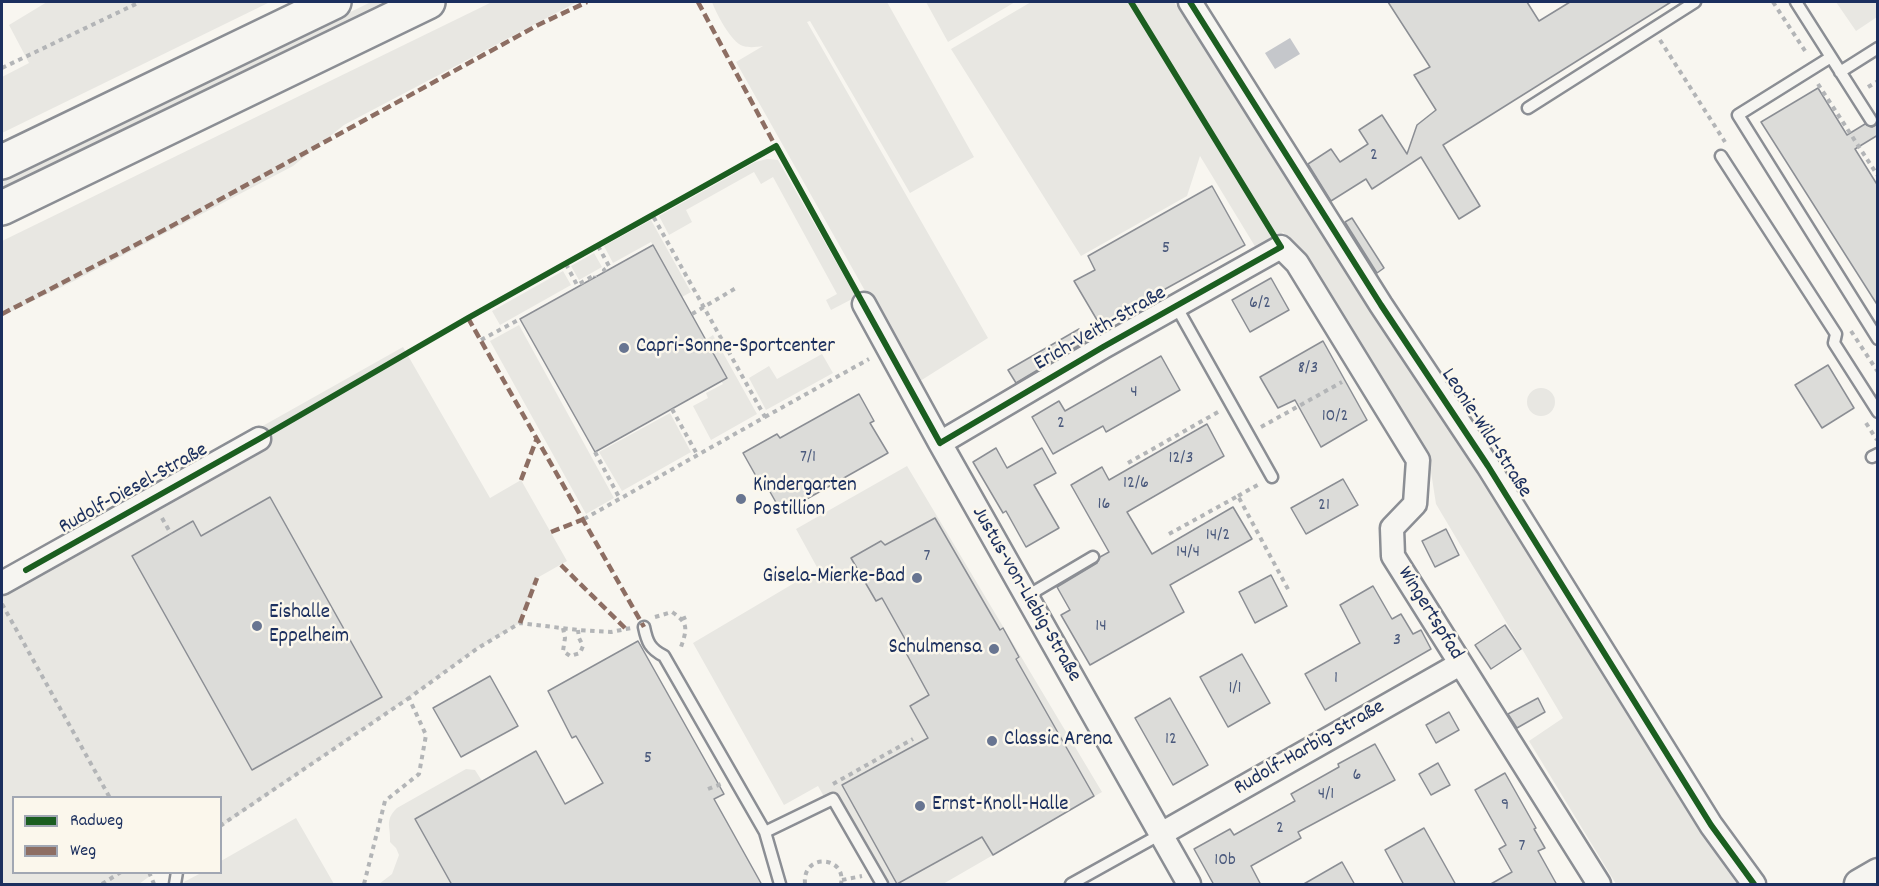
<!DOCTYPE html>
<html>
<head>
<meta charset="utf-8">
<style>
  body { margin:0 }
  #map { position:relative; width:1879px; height:886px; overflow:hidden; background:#f8f6f0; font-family:Dekko,sans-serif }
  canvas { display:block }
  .frame { position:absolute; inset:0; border:3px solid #1b2f5e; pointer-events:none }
  .legend { position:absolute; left:12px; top:796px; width:210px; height:78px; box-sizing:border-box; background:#fbf7ec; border:2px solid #a1a7b3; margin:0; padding:8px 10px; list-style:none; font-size:18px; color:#1b2f5e }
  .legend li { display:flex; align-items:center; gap:12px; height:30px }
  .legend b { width:30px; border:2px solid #a1a7b3 }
</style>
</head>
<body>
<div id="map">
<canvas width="1879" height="886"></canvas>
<div class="frame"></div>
<ul class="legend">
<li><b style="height:8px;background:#1b5e20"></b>Radweg</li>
<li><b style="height:8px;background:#8d6e63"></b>Weg</li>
</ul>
</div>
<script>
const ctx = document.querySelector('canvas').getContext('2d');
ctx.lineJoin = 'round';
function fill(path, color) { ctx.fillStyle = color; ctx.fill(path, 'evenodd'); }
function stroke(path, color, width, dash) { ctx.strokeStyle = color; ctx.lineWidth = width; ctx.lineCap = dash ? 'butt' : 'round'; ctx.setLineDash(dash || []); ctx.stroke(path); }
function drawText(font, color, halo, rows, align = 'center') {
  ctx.font = font + ' Dekko,sans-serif'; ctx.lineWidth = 5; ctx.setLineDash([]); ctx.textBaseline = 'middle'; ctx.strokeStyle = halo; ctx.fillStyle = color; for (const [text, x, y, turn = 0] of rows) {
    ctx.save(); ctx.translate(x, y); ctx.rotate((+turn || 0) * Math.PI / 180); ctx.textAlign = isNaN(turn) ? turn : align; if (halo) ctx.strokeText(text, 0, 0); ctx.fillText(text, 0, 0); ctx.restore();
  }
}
const green = new Path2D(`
  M47,2H270L2,133V77L29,63L9,25Z
  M371,2H389L2,190V181Z
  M492,2H577L344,125L293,166L76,280L2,316V241Z
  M712,2H887L974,157L910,193L810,21L807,22L988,338L917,383L736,62L763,46C757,47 749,48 743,46C731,42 716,13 712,2Z
  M926,2H1015L948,42Z
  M1031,2H1174L1245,111L1400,357L1472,464L1701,830L1741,884H1616L1529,741L1563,718L1436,504L1431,472L1283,232L1256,248L1200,156L1187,196L1081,256L951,49Z
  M1836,2H1877V17L1856,31Z
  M767,159L778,160L856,297L831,310L826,300L837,294L773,177L761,184L754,172L686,210L692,222L669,235L659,216L755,162Z
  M651,220L691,292L682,297L651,242L613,263L604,246Z
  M594,253L602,267L579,280L571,266Z
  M563,271L571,285L500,325L492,311Z
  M519,325L614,498L586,514L490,341Z
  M713,335L757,414L711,440L693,406L708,398L706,393L723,384L714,368L704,341Z
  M403,347L490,498L521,480L567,561L537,578L520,623L478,648L409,698L221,827L220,798H14V872L154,873L139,884H2V586L252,432Z
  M822,354L833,373L766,410L749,378L769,366L777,379Z
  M1527 402a14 14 0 1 1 28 0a14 14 0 1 1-28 0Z
  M670,413L691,452L622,491L599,452Z
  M907,466L1102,792L943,884H874L818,786L784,805L693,643L818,569L796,529Z
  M466,769L475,770L482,781L415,819L452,884H379L392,874L399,855L396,848L390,842C391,826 384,821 397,808Z
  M296,818L334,884H180L201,873L220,872L221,861Z`);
const water = new Path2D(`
  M1290,38L1300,54L1275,69L1265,53Z`);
const building = new Path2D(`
  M1388,2H1527L1539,21L1570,2H1671L1443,145L1480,206L1459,219L1421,157L1372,189L1366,179L1331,201L1308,164L1331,149L1340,162L1368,144L1359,130L1382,115L1407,154L1417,125L1436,110L1414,75L1430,67Z
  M1818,88L1847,135L1865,124L1872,127L1878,124V135L1855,149L1878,186V306L1761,122Z
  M1212,186L1245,245L1100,325L1074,281L1095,270L1088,256Z
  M1352,218L1384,268L1377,273L1345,222Z
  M653,245L727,378L595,452L520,319Z
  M1271,278L1289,310L1250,332L1232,300Z
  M1079,329L1086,341L1016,383L1008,370Z
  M1323,341L1367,420L1321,447L1295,400L1278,408L1260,377Z
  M1161,356L1180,390L1106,432L1103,426L1053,454L1032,417L1059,401L1065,411Z
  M1828,365L1854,408L1822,428L1795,385Z
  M859,394L874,421L870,423L888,453L782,513L765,483L761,485L743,453L777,434L780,438Z
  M1207,424L1224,456L1127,512L1152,554L1233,507L1252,539L1170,585L1184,612L1090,665L1061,615L1070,610L1057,587L1097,563L1100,557L1109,552L1071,485L1102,467L1109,480Z
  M996,448L1007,468L1042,448L1056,473L1034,485L1059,528L1026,547L1006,511L1003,513L973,462Z
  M1343,479L1358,505L1306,534L1291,508Z
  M270,497L382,697L252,770L132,556L193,521L201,536Z
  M935,518L1000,630L1003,628L1019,657L1016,659L1094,796L993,855L982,837L897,884L842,785L928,738L910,706L929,695L905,651L910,648L882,598L876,601L851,558L881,541L885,545Z
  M1446,529L1459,555L1435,567L1422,541Z
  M1271,575L1287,606L1255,623L1239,592Z
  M1373,586L1392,619L1401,614L1413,634L1421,630L1431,649L1325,710L1305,674L1360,643L1340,605Z
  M1505,625L1521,649L1491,669L1475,645Z
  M638,641L724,794L714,799L762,885H452L415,819L536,751L565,804L603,783L576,736L572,738L548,691Z
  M1242,654L1270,703L1228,727L1200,677Z
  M490,676L518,726L461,757L433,708Z
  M1170,698L1208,765L1173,785L1135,718Z
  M1538,698L1545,712L1517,728L1508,714Z
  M1449,712L1459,730L1436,743L1426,725Z
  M1375,744L1395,780L1298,832L1301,838L1251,866L1261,885H1214L1194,849L1230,829L1234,835L1295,801L1291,794L1339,767L1338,764Z
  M1438,763L1450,785L1431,795L1419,774Z
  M1505,773L1536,828L1534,829L1545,848L1538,851L1557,885H1489L1512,872L1499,849L1506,845L1475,790Z
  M1424,828L1456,885H1404L1385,850Z
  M1342,862L1355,885H1302Z`);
const path = new Path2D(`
  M1773,2L1807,54
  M1660,40L1725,142
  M2,68L140,2
  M1818,84L1878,176
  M1868,87L1878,81
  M598,246L609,266L604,270L605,271
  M566,264L577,285L595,275V277
  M692,314L736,288
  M1851,331L1878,372
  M481,340L520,319
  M672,409L698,456
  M765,417L869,359
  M1866,423L1877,440
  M1261,427L1342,382
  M595,452L620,499
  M1128,463L1218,412
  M1238,496L1261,483
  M162,518L171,534
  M584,519L765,417L653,216
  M1169,534L1238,496L1289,591
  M2,604L110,798
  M655,617L672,612C689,623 687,629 681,647L678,649
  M682,619L689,616
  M563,628L565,638L563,651L570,656L580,653L583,646L579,638L578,630
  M833,784L913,739
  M708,789L721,784
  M220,826L409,698
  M149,872L154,884
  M842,880L862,876
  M102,884L121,872
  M364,884L385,801L419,774L426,735L409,698L478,648L520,623L578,630L611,632L631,628
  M805,884C802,852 847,856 841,884`);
const service = new Path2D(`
  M1796,2L1871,120
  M1831,57L1738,115L1878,339
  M1840,72L1878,48
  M1528,108L1695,2
  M1721,156L1836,334L1834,343L1878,412
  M1176,306L1272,477
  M1872,457L1878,454
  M1027,596L1093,557
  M644,627C647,642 650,649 664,656L765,832L833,799L882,884
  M765,832L780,884
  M175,884L177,872
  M1071,884L1161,834`);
const minor = new Path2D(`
  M1190,2L1381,305L1488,466L1711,825L1754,884
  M864,304L940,443L1189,884
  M940,443L1103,347L1281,247L1297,263L1418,460L1415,504L1392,528L1393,556L1599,884
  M2,583L259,439
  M1161,834L1460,664`);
const tertiary = new Path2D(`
  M1859,884L1878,873`);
const motorway = new Path2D(`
  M2,162L334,2
  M2,208L428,2`);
const quiet = new Path2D(`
  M698,2L777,149
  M2,314L166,229L538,25L587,2
  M468,318L644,627
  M521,480L537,438
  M551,532L584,519
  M561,565L625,628
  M520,623L537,578`);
const cycleway = new Path2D(`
  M1190,2L1381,305L1488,466L1711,825L1754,884
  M26,570L259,439L468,318L776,146L940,443L1103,347L1281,247L1131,2`);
const markers = [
  [624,348,6,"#687591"],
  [741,499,6,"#687591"],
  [917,578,6,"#687591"],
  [257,626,6,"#687591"],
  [994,649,6,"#687591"],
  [992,741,6,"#687591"],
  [920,806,6,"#687591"]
];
const numberNames = [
  ["2",1374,157],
  ["5",1166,250],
  ["6/2",1260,305],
  ["8/3",1308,370],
  ["4",1134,394],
  ["10/2",1335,418],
  ["2",1061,425],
  ["7/1",808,459],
  ["12/3",1181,460],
  ["12/6",1136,485],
  ["16",1104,506],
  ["21",1324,507],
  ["14/2",1218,537],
  ["14/4",1188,554],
  ["7",927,558],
  ["14",1101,628],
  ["3",1397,642],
  ["1",1336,680],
  ["1/1",1235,690],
  ["12",1171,741],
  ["5",648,760],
  ["6",1357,777],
  ["4/1",1326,796],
  ["9",1505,807],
  ["2",1280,830],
  ["7",1522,848],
  ["10b",1225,862]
];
const streetNames = [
  ["Erich-Veith-Straße",1101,330,-30],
  ["Leonie-Wild-Straße",1485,434,57],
  ["Rudolf-Diesel-Straße",134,490,-29],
  ["Justus-von-Liebig-Straße",1025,595,60],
  ["Wingertspfad",1429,614,58],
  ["Rudolf-Harbig-Straße",1310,749,-30]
];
const poiNames = [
  ["Capri-Sonne-Sportcenter",636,348],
  ["Kindergarten",753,487],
  ["Postillion",753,511],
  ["Gisela-Mierke-Bad",905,578,"right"],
  ["Eishalle",269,614],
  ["Eppelheim",269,638],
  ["Schulmensa",982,649,"right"],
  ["Classic Arena",1004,741],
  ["Ernst-Knoll-Halle",932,806]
];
fill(green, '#e8e7e2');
fill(water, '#c5c7cb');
fill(building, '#dcdcd9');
stroke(building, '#8b8e94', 1.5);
stroke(service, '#8b8e94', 15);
stroke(minor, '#8b8e94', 27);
stroke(tertiary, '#8b8e94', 33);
stroke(motorway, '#8b8e94', 38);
stroke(path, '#b3b5b7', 4, [4.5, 4.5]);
stroke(service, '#f6f5f1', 10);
stroke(minor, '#f6f5f1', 22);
stroke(tertiary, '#f6f5f1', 28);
stroke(motorway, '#f6f5f1', 33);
stroke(quiet, '#8d6e63', 4.5, [9, 4.5]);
stroke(cycleway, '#1b5e20', 6);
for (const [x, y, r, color] of markers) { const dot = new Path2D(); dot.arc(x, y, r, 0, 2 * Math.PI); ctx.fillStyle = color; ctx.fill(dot); stroke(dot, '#fbf7ec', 2); }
drawText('18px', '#4b5a7d', null, numberNames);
drawText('21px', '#1b2f5e', '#fbf7ec', streetNames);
drawText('21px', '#1b2f5e', '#fbf7ec', poiNames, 'left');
</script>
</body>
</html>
